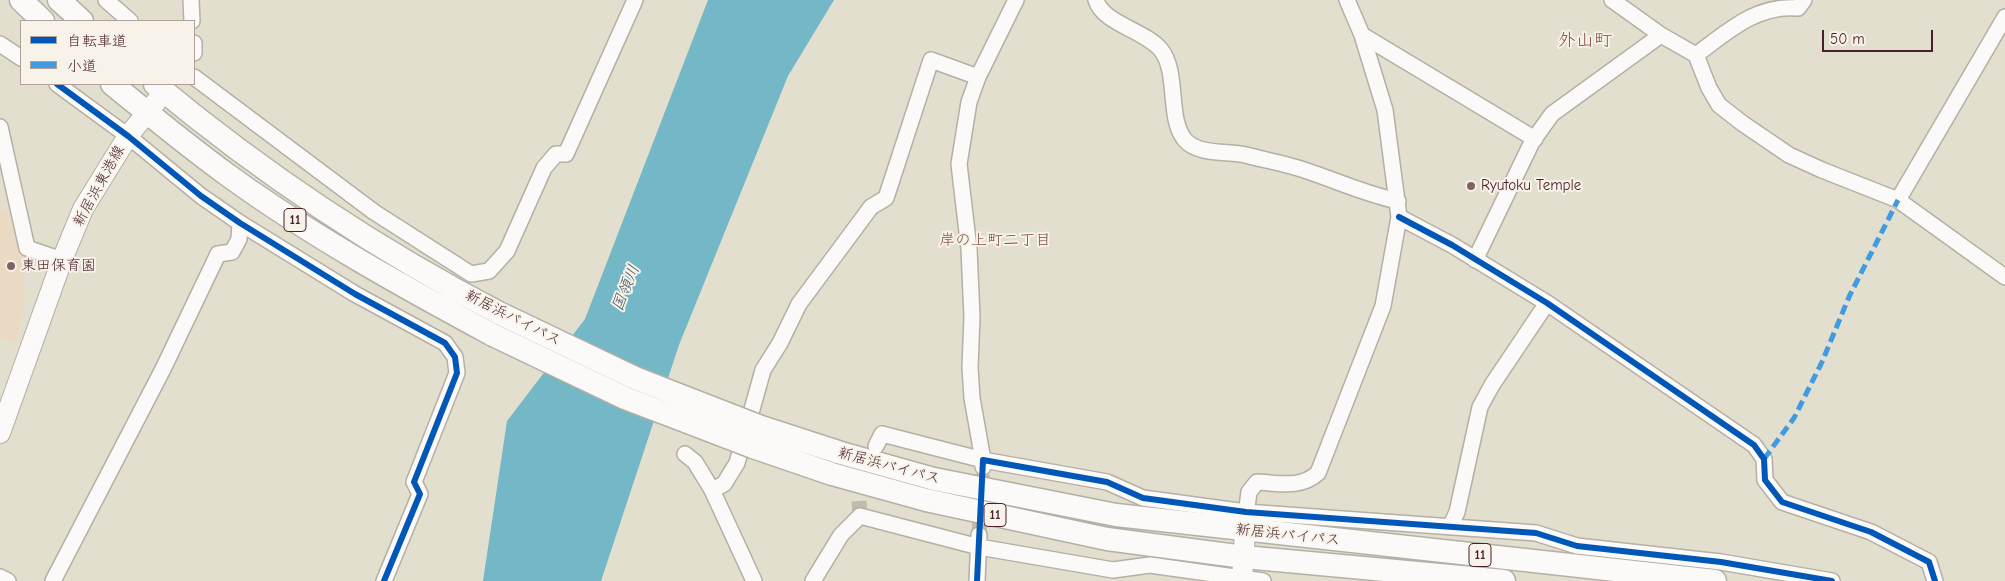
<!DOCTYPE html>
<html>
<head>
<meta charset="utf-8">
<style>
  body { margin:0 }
  #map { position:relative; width:2005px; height:581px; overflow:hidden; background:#e3dfce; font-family:"Comic Neue","Klee One",sans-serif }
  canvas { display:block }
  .legend { position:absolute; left:20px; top:20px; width:175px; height:65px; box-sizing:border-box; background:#f7f3e8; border:1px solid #b29e9c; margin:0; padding:6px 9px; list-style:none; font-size:15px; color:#4a1f2b }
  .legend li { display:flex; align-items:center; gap:10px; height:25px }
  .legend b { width:25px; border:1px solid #b29e9c }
  .scale { position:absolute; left:1822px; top:30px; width:111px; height:22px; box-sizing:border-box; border:2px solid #4a1f2b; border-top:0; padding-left:6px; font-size:15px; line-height:18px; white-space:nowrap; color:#4a1f2b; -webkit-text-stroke:4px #f7f3e8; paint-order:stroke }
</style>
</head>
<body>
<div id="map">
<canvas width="2005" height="581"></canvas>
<ul class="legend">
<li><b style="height:6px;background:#0057b8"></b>自転車道</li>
<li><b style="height:6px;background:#409be1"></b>小道</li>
</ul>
<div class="scale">50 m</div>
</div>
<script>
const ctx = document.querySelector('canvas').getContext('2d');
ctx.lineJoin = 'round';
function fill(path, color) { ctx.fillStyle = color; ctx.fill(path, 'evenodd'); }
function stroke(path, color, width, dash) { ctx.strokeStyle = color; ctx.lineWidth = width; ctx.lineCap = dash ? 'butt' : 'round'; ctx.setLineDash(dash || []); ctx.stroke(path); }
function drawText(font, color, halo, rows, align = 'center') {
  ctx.font = font + ' "Comic Neue","Klee One",sans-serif'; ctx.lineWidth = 4; ctx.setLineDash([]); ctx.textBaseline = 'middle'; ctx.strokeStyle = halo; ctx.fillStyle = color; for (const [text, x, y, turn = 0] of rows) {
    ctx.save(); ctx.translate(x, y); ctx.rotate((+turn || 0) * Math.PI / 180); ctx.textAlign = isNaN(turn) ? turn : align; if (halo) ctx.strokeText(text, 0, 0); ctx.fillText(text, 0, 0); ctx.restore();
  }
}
const built = new Path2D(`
  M11,208L22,257L25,297L16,344L0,338V211Z`);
const water = new Path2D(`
  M708,0H834L788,76L679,345L601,581H483L507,421L585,319Z`);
const minorTunnel = new Path2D(`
  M860,516L859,501L867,474
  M979,535L983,467`);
const minor = new Path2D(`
  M106,0L130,21
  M191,0L192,21
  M1096,0C1103,24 1145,30 1161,50C1179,72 1167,119 1185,140C1198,155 1227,151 1246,155C1264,160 1283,163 1301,169C1333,179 1364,194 1398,201
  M1612,0L1661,35L1696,55L1709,88L1719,105L1742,123L1789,155L1822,170L1898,200L2005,277
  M1362,35L1535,139
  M194,43V53
  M0,44L21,58
  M1696,55C1727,32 1757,4 1798,8L1804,0
  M194,77L374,212L471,274L489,271L507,251L544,168L556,154H566L635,0
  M57,84L128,136L201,196L240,223L355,294L445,343L455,357L457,373L414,482L420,494L384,581
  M0,127L27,248L62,260
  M1898,200L2005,17
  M1399,217L1452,245L1547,303L1754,445L1764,459L1765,480L1782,502L1871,532L1929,562L1935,581
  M1475,260L1532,142L1552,114L1661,35
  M876,446L882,434L983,460L972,398L970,367L972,317L969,249L959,164L969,102L978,77L1016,0
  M685,454L695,462L712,490
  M983,467V460L1107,482L1143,498L1246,512L1536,533L1577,546L1721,562L1832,581
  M1245,522L1249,492L1257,482C1279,483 1300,489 1318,473L1383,306L1399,217L1385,110L1362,35L1347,0
  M1450,527L1457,512L1480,407L1492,385L1547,303
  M0,577L8,581
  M53,581L163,369L218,254L232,252L239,239L240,223
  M754,581L712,490L724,484L737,463L763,370L780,343L799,304L871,207L886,198L931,60L978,77
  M813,581L841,535L860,516L979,547L1113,570L1150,565L1263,581
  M977,581L979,535`);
const major = new Path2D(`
  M0,433L62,260L83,209L128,136L164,92
  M1242,581L1245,531`);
const highway = new Path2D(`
  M21,0L43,21
  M59,0L82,21
  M112,84C150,115 189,147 229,176C312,236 402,286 493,335
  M155,84C261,172 379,251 501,314
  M761,427L841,453L934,479L1116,515L1715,581
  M753,447L832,474L926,500L1107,539L1244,557L1504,581`);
const highwayBridge = new Path2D(`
  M501,314L635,378L761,427
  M493,335L625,398L753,447`);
const quiet = new Path2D(`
  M1764,459L1794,418L1822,362L1849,297L1898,200`);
const cycleway = new Path2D(`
  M57,84L128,136L201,196L240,223L355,294L445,343L455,357L457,373L414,482L420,494L384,581
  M1399,217L1452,245L1547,303L1754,445L1764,459L1765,480L1782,502L1871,532L1929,562L1935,581
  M977,581L983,460L1107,482L1143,498L1246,512L1536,533L1577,546L1721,562L1832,581`);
const markers = [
  [1471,186,5,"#806264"],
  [11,266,5,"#806264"]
];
const shields = [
  [295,220,22],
  [995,515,22],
  [1480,555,22]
];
const shieldNames = [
  ["11",295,220],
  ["11",995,515],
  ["11",1480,555]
];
const streetNames = [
  ["新居浜東港線",99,186,-61],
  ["新居浜バイパス",513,318,27],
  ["新居浜バイパス",889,466,15],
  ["新居浜バイパス",1288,535,6]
];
const poiNames = [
  ["Ryutoku Temple",1481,186],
  ["東田保育園",21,266]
];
const neighbourhoodNames = [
  ["岸の上町二丁目",995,240]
];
const waterNames = [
  ["国領川",626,288,-68]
];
const quarterNames = [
  ["外山町",1585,41]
];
fill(built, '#eadac4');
fill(water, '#74b8c7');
stroke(minorTunnel, '#c4b9ad', 15, [15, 8]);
stroke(minor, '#b5afa5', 18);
stroke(major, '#b5afa5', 22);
stroke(highway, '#b5afa5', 25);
stroke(minor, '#fbfaf8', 15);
stroke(major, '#fbfaf8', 20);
stroke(highway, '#fbfaf8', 22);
stroke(highwayBridge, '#b5afa5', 25, []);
stroke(highwayBridge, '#fbfaf8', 22);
stroke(quiet, '#409be1', 5, [10, 5]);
stroke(cycleway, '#0057b8', 6);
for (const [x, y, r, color] of markers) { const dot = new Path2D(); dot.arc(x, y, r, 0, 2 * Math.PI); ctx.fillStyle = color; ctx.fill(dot); stroke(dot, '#f7f3e8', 2); }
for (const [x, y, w] of shields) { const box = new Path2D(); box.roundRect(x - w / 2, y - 11.5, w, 23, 4); ctx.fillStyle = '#f7f3e8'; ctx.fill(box); stroke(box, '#4a1f2b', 1); }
drawText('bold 14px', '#4a1f2b', null, shieldNames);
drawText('15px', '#4a1f2b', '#f7f3e8', streetNames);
drawText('15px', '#4a1f2b', '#f7f3e8', poiNames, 'left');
drawText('16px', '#864f47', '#f7f3e8', neighbourhoodNames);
drawText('italic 16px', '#485668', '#f7f3e8', waterNames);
drawText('18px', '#864f47', '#f7f3e8', quarterNames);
</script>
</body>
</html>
